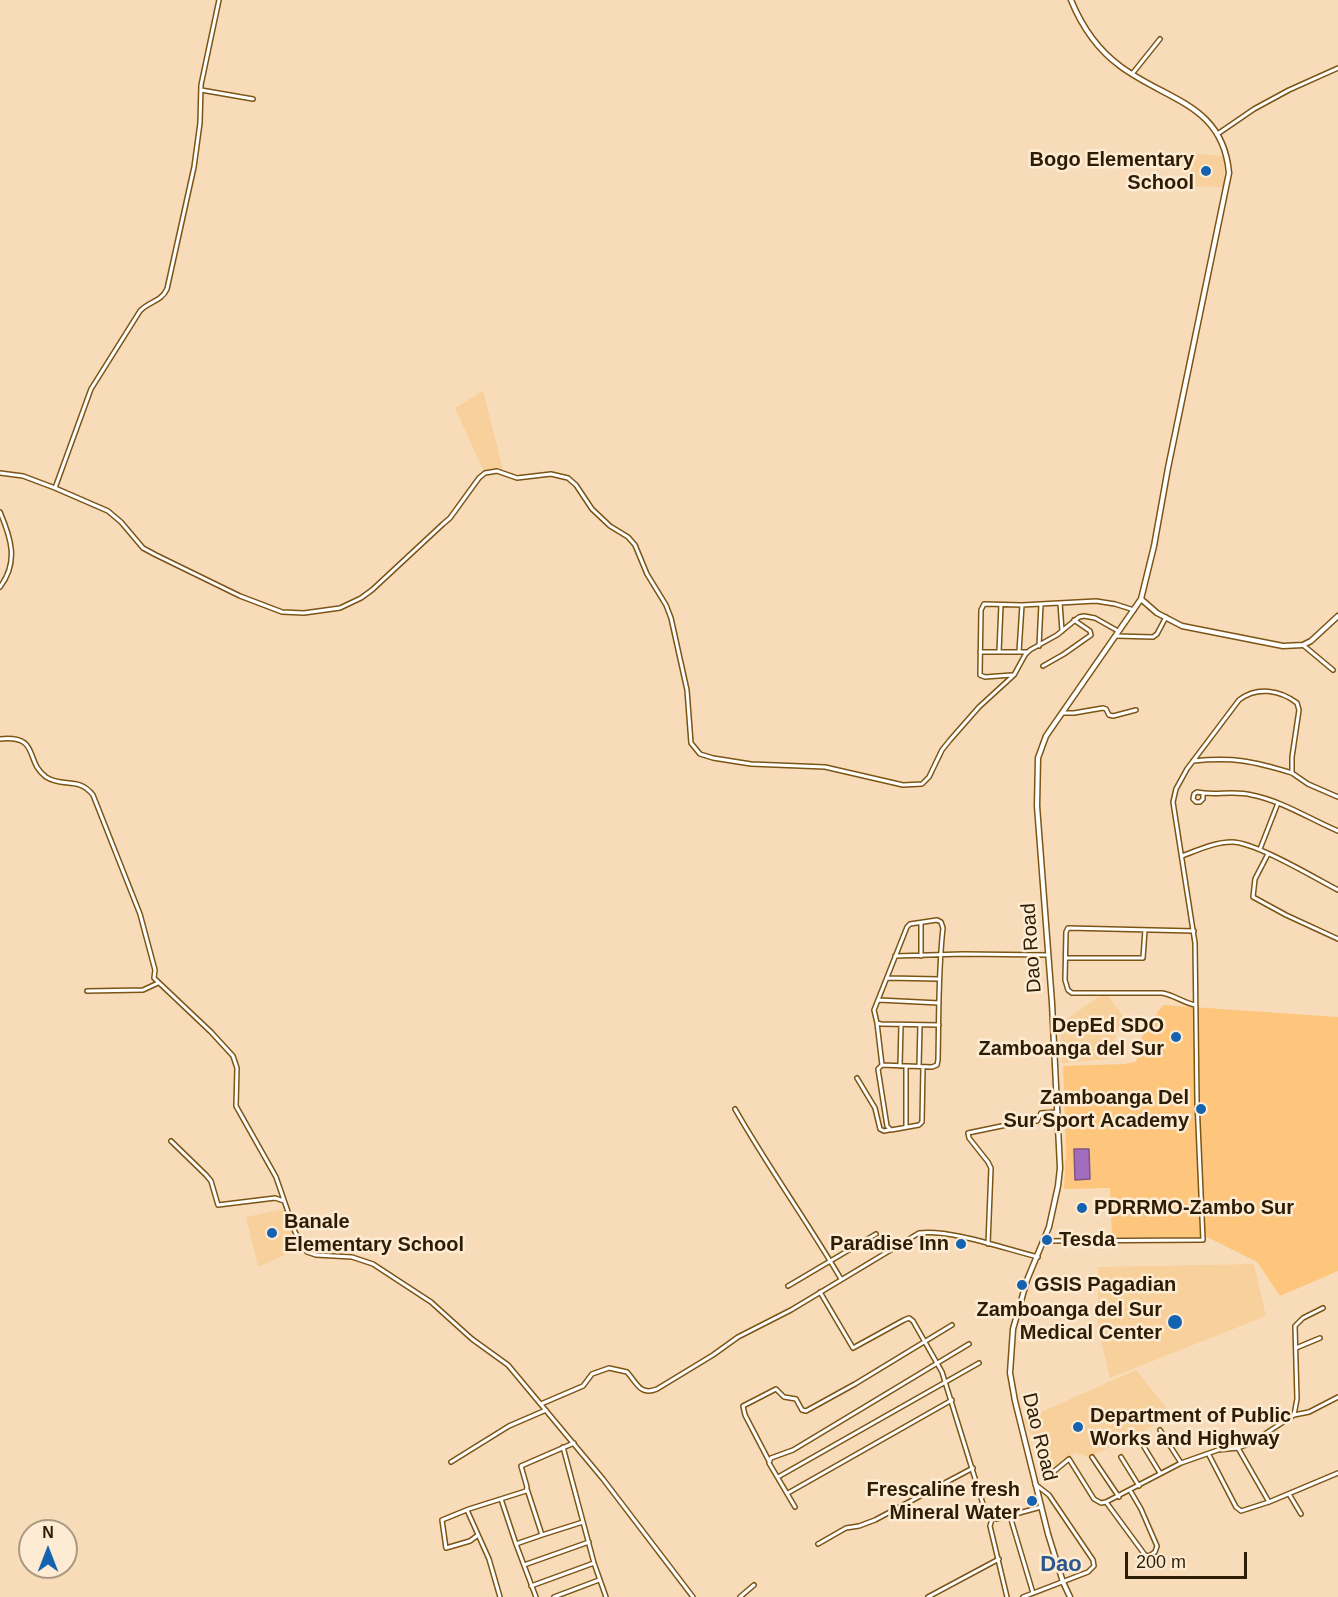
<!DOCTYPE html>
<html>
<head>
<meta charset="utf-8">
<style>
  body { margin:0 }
  #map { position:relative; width:1338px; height:1597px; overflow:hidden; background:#f8dcb9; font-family:Helvetica,sans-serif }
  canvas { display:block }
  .north { position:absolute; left:18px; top:1519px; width:60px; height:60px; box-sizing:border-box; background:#feebd4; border:2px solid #aa9981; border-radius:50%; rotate:0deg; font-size:16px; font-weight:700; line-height:24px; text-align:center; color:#2d1d04 }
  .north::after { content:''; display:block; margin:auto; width:21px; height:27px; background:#1562b1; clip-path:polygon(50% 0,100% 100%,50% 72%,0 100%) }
  .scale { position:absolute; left:1125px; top:1552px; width:122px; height:27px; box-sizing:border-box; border:3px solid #2d1d04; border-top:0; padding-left:8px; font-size:18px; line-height:21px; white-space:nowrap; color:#2d1d04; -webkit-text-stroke:4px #feebd4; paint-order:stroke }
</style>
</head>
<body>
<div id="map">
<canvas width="1338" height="1597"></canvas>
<div class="north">N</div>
<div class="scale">200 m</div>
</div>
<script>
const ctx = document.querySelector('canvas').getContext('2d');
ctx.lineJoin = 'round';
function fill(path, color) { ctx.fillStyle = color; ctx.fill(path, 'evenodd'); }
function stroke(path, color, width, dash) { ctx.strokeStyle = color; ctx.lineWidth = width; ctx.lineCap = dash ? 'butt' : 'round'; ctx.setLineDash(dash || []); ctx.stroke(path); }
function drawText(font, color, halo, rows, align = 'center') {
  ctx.font = font + ' Helvetica,sans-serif'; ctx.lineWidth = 5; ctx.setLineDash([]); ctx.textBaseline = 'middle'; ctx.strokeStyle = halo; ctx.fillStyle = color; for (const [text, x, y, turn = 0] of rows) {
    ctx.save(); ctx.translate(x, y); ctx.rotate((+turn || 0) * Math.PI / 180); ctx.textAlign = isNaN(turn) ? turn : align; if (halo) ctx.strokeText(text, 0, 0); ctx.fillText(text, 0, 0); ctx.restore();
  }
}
const built = new Path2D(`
  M1188,153L1225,156L1224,187L1188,186Z
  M483,391L503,469L497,468L483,470L455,408Z
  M1105,992L1123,1016L1108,1059L1062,1063L1060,1024Z
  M284,1209L301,1248L258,1267L246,1217Z
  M1254,1264L1266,1316L1110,1378L1098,1327V1267Z
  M1136,1370L1173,1416L1089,1457L1075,1453L1052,1470L1023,1420Z`);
const green = new Path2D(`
  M1163,1005L1338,1017V1271L1280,1296L1257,1262L1207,1237H1112L1110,1188L1064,1189L1066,1151L1063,1066L1124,1064L1136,1062L1144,1030Z`);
const water = new Path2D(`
  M1074,1149H1089L1090,1179L1075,1180Z`);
const minor = new Path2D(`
  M1132,74L1160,39
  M201,90L253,99
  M1219,133L1254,109L1289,90L1338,68
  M0,473L23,476L55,488L91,389L140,311C149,301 161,302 167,289L194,167L200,123L201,85L219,0
  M55,488L108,511L121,522L143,548L156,555L240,596L282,612L304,613L340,608L361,598L372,590L443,524L450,518L479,478L485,473L497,471L517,478L551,474L568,478L576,485L592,509L610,526L628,537L635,545L647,574L666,605L671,618L687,690L691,743L700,754L713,758L751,764L825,767L903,785L922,784L929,777L942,750L950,740L979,707L1014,675L1025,655L1030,650L1057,635L1079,617L1084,616L1095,618L1118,631
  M0,512C11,538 19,562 0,587
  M1060,603L1062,631
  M1116,636L1153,637L1157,634L1166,617
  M1303,645L1333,670
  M1039,646L1041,604
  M980,652H1027
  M999,652L1001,605
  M1019,652L1022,605
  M1043,666L1064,654L1091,635L1090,631L1074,620
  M1012,675L985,677L980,675L981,610L984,604L1022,605L1096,601L1115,604L1134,610
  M1062,713H1074L1103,708L1106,709L1109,715L1113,716L1136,710
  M0,739C41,735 24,761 46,777C63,788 78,776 93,795L140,914L155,970L154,978L211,1032L233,1056L237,1068L236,1106L276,1177L295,1232L307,1252L316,1255L352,1257L373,1264L431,1302L472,1339L508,1365L603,1479L693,1597
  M1193,761C1234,757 1253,761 1292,773
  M1203,795V799L1200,802H1196L1193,799L1194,794L1197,792C1214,796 1234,790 1252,795C1282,801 1310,819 1338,831
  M1260,849L1278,803
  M1268,854L1255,879L1253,897L1286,915L1338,939
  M1182,856C1198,850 1215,842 1232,842C1255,842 1315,878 1338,890
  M921,923V956
  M1194,931L1068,928L1066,932L1065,980L1068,990L1072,993H1162C1174,995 1182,1002 1195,1005
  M895,956L963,954L1048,955
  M1067,958H1143L1145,930
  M887,978L939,979
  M87,991L143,990L158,983
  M879,1000L939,1003
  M877,1023L882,1065L932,1067L937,1065L938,1060C939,1016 938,972 943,928L941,922L937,920L910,924L907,927L874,1010L877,1023L881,1024L939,1025
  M882,1065L878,1069L887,1126L891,1130L919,1125L922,1122L923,1067
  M900,1066L901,1025
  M919,1066L920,1025
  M857,1078L875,1108L880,1129L884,1131L889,1130
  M735,1109C768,1167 807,1221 841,1279
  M906,1127V1066
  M171,1141L206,1175L211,1181L218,1205L275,1198L284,1201
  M1044,1241L1203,1240L1197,1101L1195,943L1173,802L1176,789L1187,769L1239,700C1257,686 1280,690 1297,703L1299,710L1292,757V773L1308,784L1338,797
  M988,1244L991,1168L988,1162L969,1138L968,1133L1021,1122L1037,1121L1041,1113L1057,1112
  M788,1286L876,1234
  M820,1292L853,1348L904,1320L909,1318L913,1321L942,1372L987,1517L997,1519L1041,1507
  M1296,1348L1320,1338
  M541,1404L583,1386L592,1374L609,1368L627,1372C637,1383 640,1396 657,1389L713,1355L738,1337L791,1310L919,1233C951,1229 1005,1249 1038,1257
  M1294,1415L1297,1399L1295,1326L1303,1318L1323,1308
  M1160,1430L1181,1463
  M1138,1437L1160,1473
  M563,1447L594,1563L606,1597
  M1238,1448L1269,1502
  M1209,1455L1236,1507L1241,1511L1269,1502L1338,1473
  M1092,1457L1119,1497
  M1121,1457L1139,1486
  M769,1461L745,1415L743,1406L776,1389L784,1397L796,1399L802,1410L806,1411L855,1384L952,1325
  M451,1462L509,1426L546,1410
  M1052,1473L1069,1459L1094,1499L1101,1503L1106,1502L1181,1463L1218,1450L1238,1448L1251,1443L1294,1415L1309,1412L1338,1397
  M778,1477L979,1363
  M527,1489L542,1535L583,1522
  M788,1493L952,1400
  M1289,1494L1301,1514
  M501,1499L516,1544
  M1106,1502L1145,1555L1149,1556L1155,1552L1157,1546L1141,1509L1131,1492
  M795,1507L769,1463L771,1458L793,1450L969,1344
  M467,1510L489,1559L500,1597
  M1010,1516L1033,1593
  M992,1519L990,1526L1007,1597
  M478,1535L470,1541L446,1548L442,1520L469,1509L526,1491L527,1487L521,1466L574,1443
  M818,1544L846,1528L859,1526L875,1520L973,1468
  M524,1565L589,1542
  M531,1586L594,1563
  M536,1597L516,1544L542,1535
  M554,1597L599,1580
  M740,1597L754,1585
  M928,1597L999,1559
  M1023,1597L1088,1572L1094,1566L1093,1560L1049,1495L1035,1484`);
const tertiary = new Path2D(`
  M1141,599L1157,613L1182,626L1283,646L1303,645L1311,641L1338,616
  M1070,1597L1063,1582L1048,1534L1015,1401L1010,1373L1013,1329L1027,1280L1049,1227L1058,1186L1060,1168L1052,1003L1037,806L1038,758L1046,736L1141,599L1154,546L1168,468L1229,173C1223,104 1167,101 1120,66C1097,49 1082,27 1071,0`);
const markers = [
  [1206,171,6,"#1562b1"],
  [1176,1037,6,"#1562b1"],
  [1201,1109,6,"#1562b1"],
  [1082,1208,6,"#1562b1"],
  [272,1233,6,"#1562b1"],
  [1047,1240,6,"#1562b1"],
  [961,1244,6,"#1562b1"],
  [1022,1285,6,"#1562b1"],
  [1175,1322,8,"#1562b1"],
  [1078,1427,6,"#1562b1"],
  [1032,1501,6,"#1562b1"]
];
const poiNames = [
  ["Bogo Elementary",1194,160],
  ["School",1194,183],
  ["DepEd SDO",1164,1026],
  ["Zamboanga del Sur",1164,1049],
  ["Zamboanga Del",1189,1098],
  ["Sur Sport Academy",1189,1121],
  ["PDRRMO-Zambo Sur",1094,1208,"left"],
  ["Banale",284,1222,"left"],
  ["Elementary School",284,1245,"left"],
  ["Tesda",1059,1240,"left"],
  ["Paradise Inn",949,1244],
  ["GSIS Pagadian",1034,1285,"left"],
  ["Zamboanga del Sur",1162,1310],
  ["Medical Center",1162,1333],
  ["Department of Public",1090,1416,"left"],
  ["Works and Highway",1090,1439,"left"],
  ["Frescaline fresh",1020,1490],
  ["Mineral Water",1020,1513]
];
const streetNames = [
  ["Dao Road",1032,948,-94],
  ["Dao Road",1039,1437,76]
];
const quarterNames = [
  ["Dao",1061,1565]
];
fill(built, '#f8d09b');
fill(green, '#fdc67c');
fill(water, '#a36dbe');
stroke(water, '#805586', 1.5);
stroke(minor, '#7c5414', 6);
stroke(tertiary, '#7c5414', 7);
stroke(minor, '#fff', 3);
stroke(tertiary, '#fff', 4);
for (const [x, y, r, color] of markers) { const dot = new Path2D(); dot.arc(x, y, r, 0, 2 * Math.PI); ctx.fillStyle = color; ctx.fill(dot); stroke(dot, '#feebd4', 2); }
drawText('bold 20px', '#2d1d04', '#feebd4', poiNames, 'right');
drawText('20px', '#2d1d04', '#feebd4', streetNames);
drawText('bold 22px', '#2a578c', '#feebd4', quarterNames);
</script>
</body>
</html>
